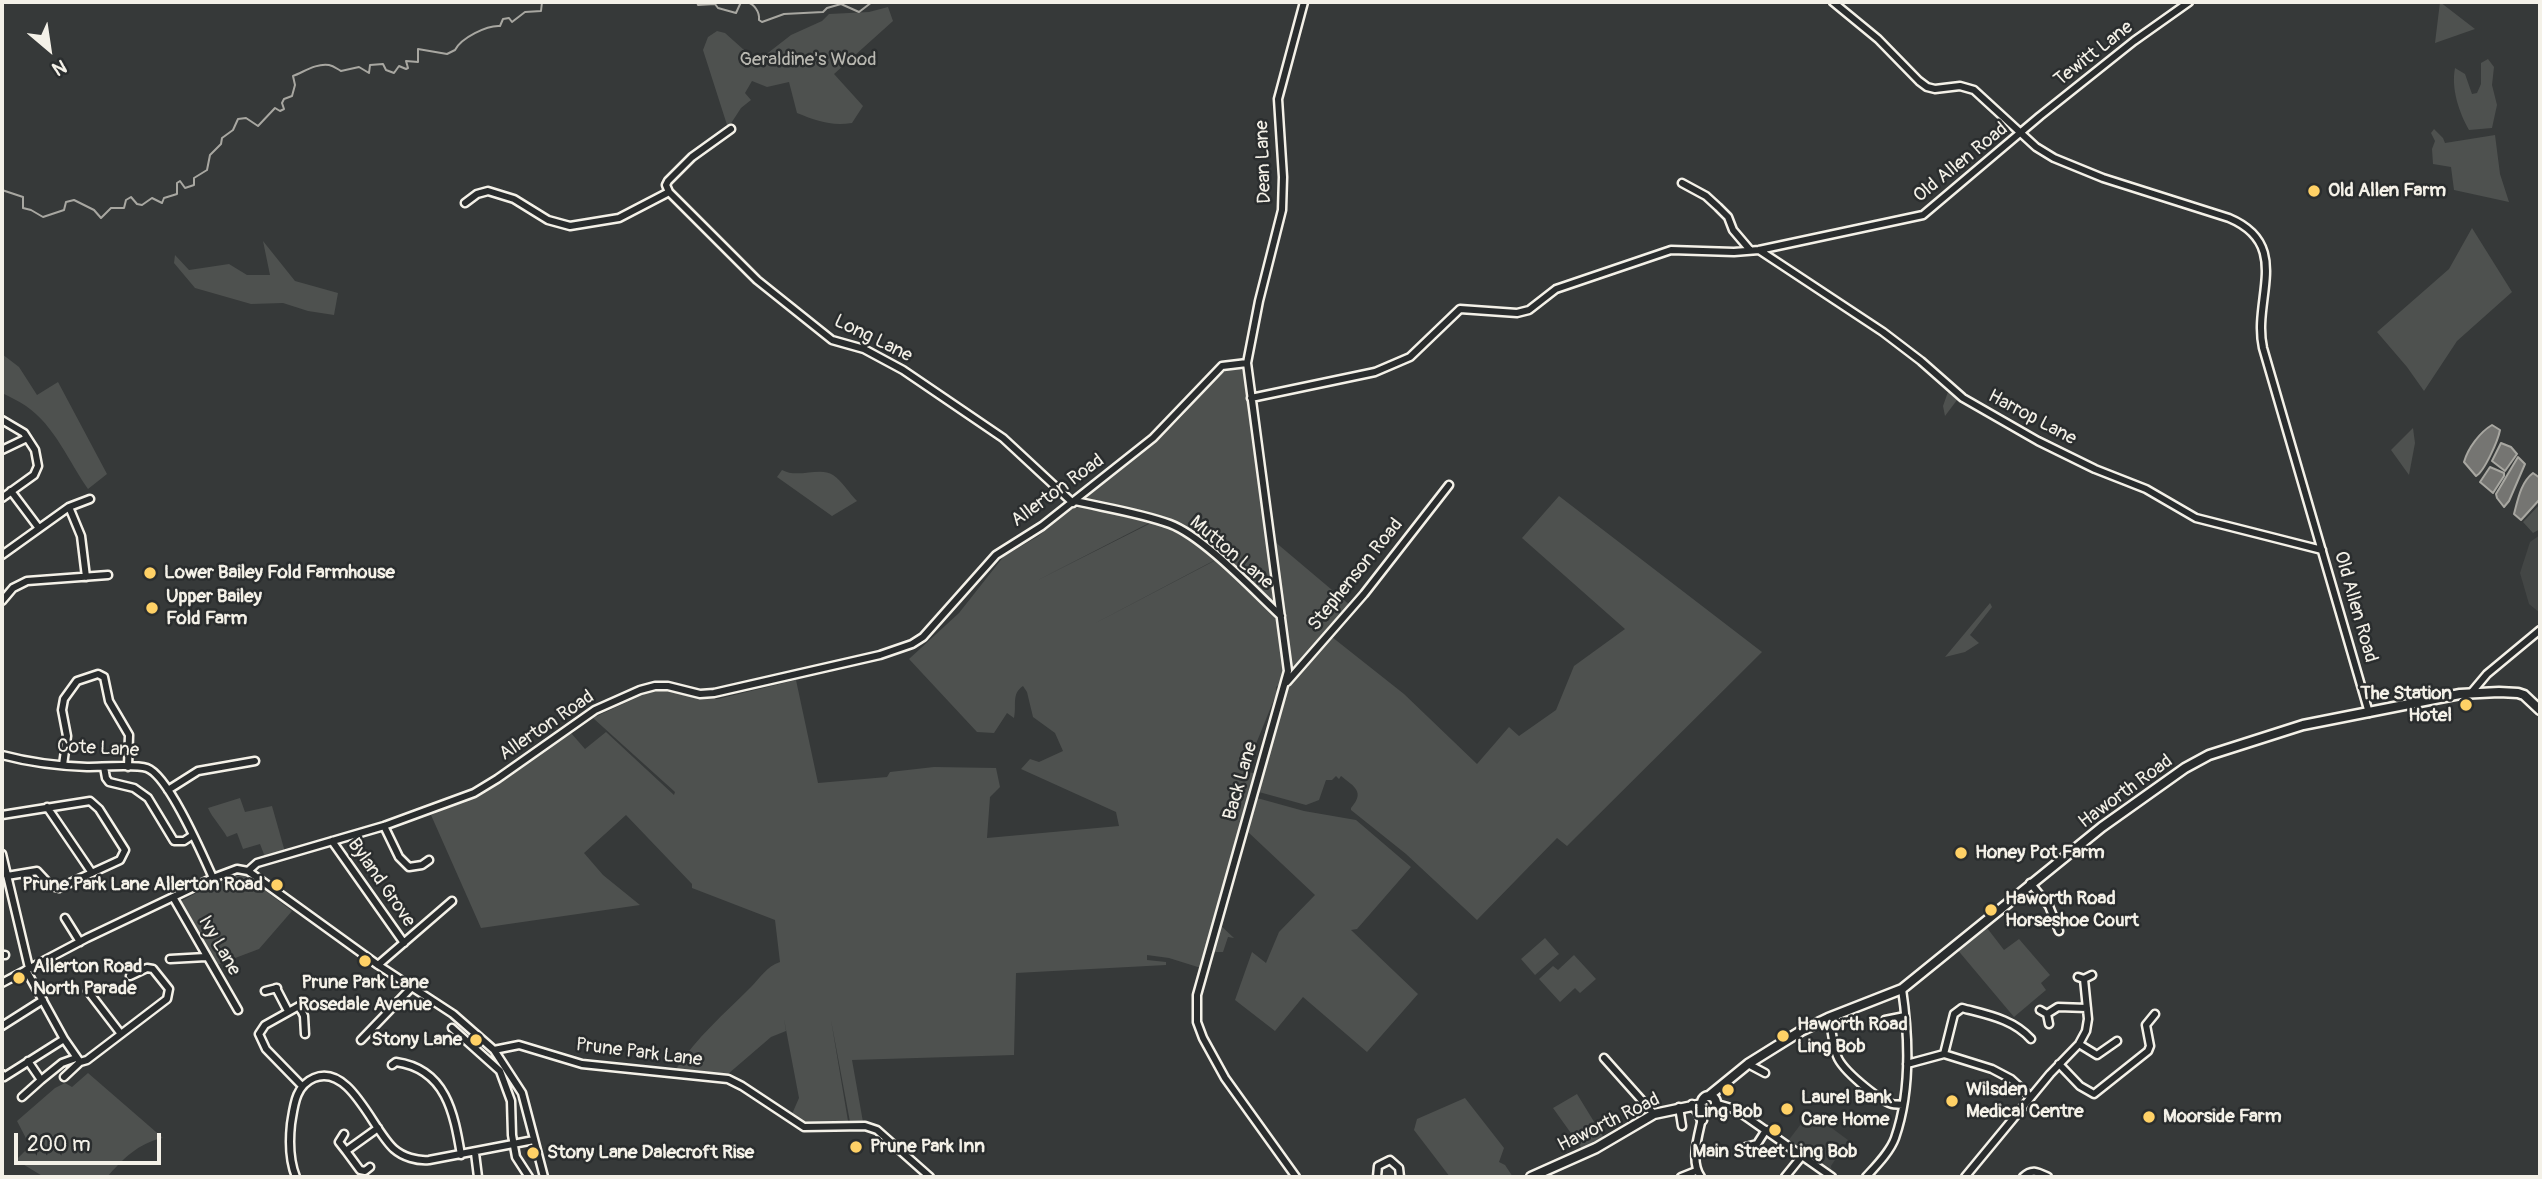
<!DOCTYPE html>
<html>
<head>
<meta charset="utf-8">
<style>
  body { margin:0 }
  #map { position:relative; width:2542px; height:1179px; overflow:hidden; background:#363939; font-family:Pangolin,sans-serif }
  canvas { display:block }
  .frame { position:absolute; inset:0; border:4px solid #f4f1e8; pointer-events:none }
  .north { position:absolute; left:14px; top:14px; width:70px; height:70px; -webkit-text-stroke:5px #2a2d2e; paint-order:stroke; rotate:151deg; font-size:19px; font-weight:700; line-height:28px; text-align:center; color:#f4f1e8 }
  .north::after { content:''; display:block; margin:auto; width:24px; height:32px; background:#f4f1e8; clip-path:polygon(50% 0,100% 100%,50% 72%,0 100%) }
  .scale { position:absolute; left:14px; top:1133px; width:147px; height:32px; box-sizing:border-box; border:4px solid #f4f1e8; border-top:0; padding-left:9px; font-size:21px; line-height:24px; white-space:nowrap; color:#f4f1e8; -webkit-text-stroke:5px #2a2d2e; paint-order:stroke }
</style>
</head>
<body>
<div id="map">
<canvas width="2542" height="1179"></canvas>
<div class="frame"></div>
<div class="north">N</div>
<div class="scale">200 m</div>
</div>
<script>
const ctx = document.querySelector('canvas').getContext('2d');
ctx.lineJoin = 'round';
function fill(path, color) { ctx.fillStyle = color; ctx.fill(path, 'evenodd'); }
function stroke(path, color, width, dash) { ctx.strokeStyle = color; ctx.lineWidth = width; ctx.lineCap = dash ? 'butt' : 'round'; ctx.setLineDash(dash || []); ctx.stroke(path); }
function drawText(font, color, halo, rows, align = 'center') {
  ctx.font = font + ' Pangolin,sans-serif'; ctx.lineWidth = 5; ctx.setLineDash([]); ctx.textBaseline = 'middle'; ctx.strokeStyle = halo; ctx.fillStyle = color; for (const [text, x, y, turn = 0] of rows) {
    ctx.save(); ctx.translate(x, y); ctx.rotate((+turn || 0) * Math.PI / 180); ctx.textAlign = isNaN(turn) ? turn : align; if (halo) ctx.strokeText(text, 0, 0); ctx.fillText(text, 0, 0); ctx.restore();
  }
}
const built = new Path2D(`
  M2540,535V613L2529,604L2520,573L2530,542Z
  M1810,1112L1848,1140L1831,1166L1832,1172L1788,1141Z`);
const green = new Path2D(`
  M2440,2L2475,29L2435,43Z
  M888,7L893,21L834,74L863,106L852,123C830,126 817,121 797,113L789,82L767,87L752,81L745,93L751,100L741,108L728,128L703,50L708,37L717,31L725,33L753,58L755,63L791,35L822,21L829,14L869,12Z
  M2488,59L2494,67L2492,85L2497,105L2492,128L2469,130C2459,112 2451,89 2455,68L2465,74L2472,94L2477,93L2481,84V63Z
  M2434,129L2443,138L2445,143L2495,135L2500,174L2509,202L2454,190L2451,167L2433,164L2432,149L2435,141L2431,133Z
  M2472,228L2512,292L2457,341L2424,391L2407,367L2377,332L2449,269Z
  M263,241L295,281L338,293L334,315L308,311L283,303L251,304L195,288L174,263L175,255L189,270L229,264L247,275H270Z
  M2,354L19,367L37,395L58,382L107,474L88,489C69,462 55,426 26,406C19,401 10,397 2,393Z
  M1235,367L1242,370L1246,383L1276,607L1201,538L1185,528L1166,520L1084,498C1117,471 1155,446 1184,414C1199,398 1211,370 1235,367Z
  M1949,389L1955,395L1957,400L1945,416L1943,406Z
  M2413,428L2415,443L2409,475L2391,450Z
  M782,470C798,479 820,466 833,475C842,481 849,493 857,501L832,516L777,477Z
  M1559,496L1762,652L1567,846L1557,838L1477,920L1406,854L1351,810V808C1365,792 1355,787 1341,776L1339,779L1336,776L1332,780H1326L1319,800L1306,805L1259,792L1287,689L1332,637L1404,694L1477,764L1509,727L1519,736L1556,710L1574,666L1625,629L1522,538Z
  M2540,504V529L2533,533L2523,522Z
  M1081,506L1149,523L1036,581L1151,523C1177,530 1195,542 1215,560L1088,627L1216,560L1278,619L1285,673L1281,684L1276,687L1277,692L1245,771L1256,774L1201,968L1169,958L1147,955V960L1166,962V965L1016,973L1014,1055L852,1060L863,1122H850L831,1020L848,1121L847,1123L804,1124L792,1114L799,1098L784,1019L786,1031L771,1037L728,1074L676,1069C697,1037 724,1014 751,987C761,977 766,967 780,962L775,920L692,888V884L626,815L584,853L603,875L640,905L481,928L431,815L485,792L571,733L585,749L606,732L674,795L675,792L593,718L655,689L668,690L699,699H718L796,680L818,783L887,777L890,772L934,767L996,768L1000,787L990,797L987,838L1119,826L1116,812L1021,769L1030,759L1039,762L1063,751L1055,733L1033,717L1027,692L1023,686C1011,694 1017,705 1014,718L1007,713L994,733L977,732L909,659L959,613L1004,556L1037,537L1072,509Z
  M1274,541L1351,606L1293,675Z
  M1990,603L1992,607L1970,635L1979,643L1965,652L1945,657Z
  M240,798L245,812L272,806L285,852L265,857L260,844L243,849L237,833L227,837C221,826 213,819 208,808Z
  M1257,798L1304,811L1356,820L1411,867L1357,929L1351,930L1418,994L1367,1052L1303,997L1275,1031L1235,1000L1252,952L1266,963L1279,932L1315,895L1248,832Z
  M235,876H246L292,911L259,949L214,966L178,903L216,882Z
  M1219,924L1234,938L1228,937L1223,952H1212Z
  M1984,924L2004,950L2019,939L2050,975L2041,983L2046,990L2014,1017L1956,948Z
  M1545,938L1559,954L1535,975L1521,959Z
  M1574,955L1596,979L1580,993L1575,988L1560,1002L1539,979L1553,966L1558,970Z
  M88,1073L163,1138C138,1143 123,1159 107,1177H44L16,1160L30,1146L17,1121L55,1088L65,1083L72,1087Z
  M1577,1094L1604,1138L1583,1150L1553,1108Z
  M1465,1098L1504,1148L1499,1162L1505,1165L1513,1177H1450L1414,1130L1417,1119Z`);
const water = new Path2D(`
  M2492,425L2500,430C2498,441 2484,472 2476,476L2464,462C2468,448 2480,432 2492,425Z
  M2501,443L2511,447L2517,454L2505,471L2492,461Z
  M2518,457L2525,464L2509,501L2504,507L2497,498L2496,494Z
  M2490,467L2504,473V476L2493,493L2480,482Z
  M2533,473L2540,478V499L2521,520L2514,514C2518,499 2521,482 2533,473Z`);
const stream = new Path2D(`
  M697,2L698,5L715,4L718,8L736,13L741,2
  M747,2C754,4 760,12 759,20L762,22L784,14L823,12L827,8L841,4L859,12L872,2
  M2,190L23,197V208L31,210L43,217L64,210L66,202L74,200L94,210L101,218L111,208H124L126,200L131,197L137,204L142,205L152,198L162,203L164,198L177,194V183L180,181L185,188L194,185V178L207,170L210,155L221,144L222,138L233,130L238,119L246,118L258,126L275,108L280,111L284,109L282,103L284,99L292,96L295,85L293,76C304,72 316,63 329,65C334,66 337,69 341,71L359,67L369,73L370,65L383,64L386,70L394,73L399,66L406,69L408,68L406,61L418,62V49L447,54L455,50C461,38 487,25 500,26L503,19L509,18L512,22L525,12L541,11L542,2`);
const minor = new Path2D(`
  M1833,2L1878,39L1919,81L1927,87L1935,89L1960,86L1974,90L2036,147L2054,158L2103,178L2229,218C2293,245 2252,299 2263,348L2369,713
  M1682,183L1706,196L1718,207L1728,217L1733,230L1750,250
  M669,192L757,280L832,340L864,349L903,370L1003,438L1073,503
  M669,192L666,185L668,181L692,157L731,129
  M465,203L477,194L488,191L514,199L548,220L570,226L619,218L669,192
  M1759,250L1883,332L1921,361L1963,398L2038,441L2095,469L2146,489L2196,518L2322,550
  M1251,398L1375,372L1410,357L1460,309L1517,313L1529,310L1556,289L1671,250L1734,252L1759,250L1923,215L2040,116L2134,41L2189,2
  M2,420L24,433L35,450L38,466L34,475L2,498
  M2,450L27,438
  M11,491L38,527
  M1075,501C1106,508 1140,513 1170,524C1204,537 1253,590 1281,616
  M69,507L81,536L86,577
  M2,555L69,507L90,499
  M2,601L13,588L27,581L108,575
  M1287,682L1364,594L1449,485
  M2471,693L2487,674L2540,630
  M2,755C28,762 60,766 87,767C102,767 135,764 147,768C169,776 203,856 213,878
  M63,765L67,736L62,710L64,699L77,681L98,674L104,677L109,701L129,735L128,767
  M104,767L106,778L109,782L134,788L148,798L174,841H184L193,835
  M168,790L198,771L255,761
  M47,807L92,873
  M2,815L90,801L99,809L125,850L120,860L59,888L51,886L37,871L7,876
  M384,826L399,857L409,867L422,865L429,860
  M332,841L404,943
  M2,854L29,968
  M248,871L257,863L384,826L474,793L497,779L595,710L640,690L655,686H668L700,694L714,693L880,655L912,644L923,637L996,555L1042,526L1153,438L1222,366L1247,363
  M2030,883L2049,906L2059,931
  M173,897L238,1010
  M65,918L80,942
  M2,955H5
  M170,959L206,957
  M378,965L452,901
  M26,970L64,1039L80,1062
  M2078,977L2084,979L2092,975
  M2,983L87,938L213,878L237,869L248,871L378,965L453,1014L494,1050L522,1093L544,1177
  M276,988L288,1011
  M88,991L121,1034
  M265,991L277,988
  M2040,1010L2047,1014L2049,1024
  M2047,1014L2058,1007L2087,1008
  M1828,1018C1833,1030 1832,1044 1837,1056C1842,1070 1877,1099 1892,1104C1895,1105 1899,1104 1903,1105
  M1885,1020L1905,1016
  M2,1026L43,1000
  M452,1028L500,1071L511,1101L512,1135L516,1157L529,1177
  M361,1040L412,987
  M2079,1044L2097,1055L2117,1041
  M494,1050L519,1045L582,1064L728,1079L742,1086L804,1127L865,1126L877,1130L930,1177
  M1944,1054L1954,1014L1962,1008C1988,1015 2013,1019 2031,1039
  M1604,1058L1654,1114
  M28,1061L41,1080L62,1063L76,1058
  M1748,1064L1765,1073
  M1907,1064L1944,1054L1992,1069L2011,1079L2031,1097
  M2059,1064L2080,1086L2094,1094L2148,1051L2150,1046L2146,1025L2155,1014
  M392,1065L396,1062C446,1069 454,1113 461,1155
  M2,1074L4,1077L64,1039
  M64,1077L80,1062L87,1060L167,999L169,989L153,969L147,968L130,976
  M302,1086L266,1049L259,1034L265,1025L299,1006L304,1016L305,1034
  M22,1097L41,1080
  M1717,1104L1731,1108L1745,1116L1832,1177
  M1679,1107L1682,1126
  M344,1134L339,1142L346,1151
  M1742,1148L1757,1144L1766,1130
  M475,1153L478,1177
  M370,1167L365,1171L360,1170L346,1151L378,1128
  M296,1177C289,1160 289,1143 291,1124C294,1106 295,1086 314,1078C350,1063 373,1131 394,1149C403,1157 417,1161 429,1160L534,1140
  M1296,1177L1225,1078L1203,1038L1197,1022V995L1288,671L1247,363L1259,301L1282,210L1283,177L1278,99L1304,2
  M1377,1177L1378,1166L1390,1160L1399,1168L1400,1177
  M1681,1177L1696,1171
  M1701,1177C1688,1159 1701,1129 1704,1108
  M1785,1177L1802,1156
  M1866,1177C1876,1166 1890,1152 1895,1138C1911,1092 1909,1036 1902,989
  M1965,1177L2050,1074L2079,1044L2086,1031L2088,1019L2084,979
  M2023,1177C2032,1168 2038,1172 2048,1177`);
const major = new Path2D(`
  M1710,1095L1748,1064L1801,1031L1828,1018L1902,989L2102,827L2185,768L2209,755L2303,725L2460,694L2499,692L2518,693L2524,695L2540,710
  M1702 1103a7 7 0 1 1 14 0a7 7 0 1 1-14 0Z
  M1692,1105L1698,1111L1702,1120
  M1531,1177L1596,1148L1654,1114L1702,1104`);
const markers = [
  [2314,191,7,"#ffd166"],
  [150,573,7,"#ffd166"],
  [152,608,7,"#ffd166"],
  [2466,705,7,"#ffd166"],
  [1961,853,7,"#ffd166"],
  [277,885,7,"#ffd166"],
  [1991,910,7,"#ffd166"],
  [365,961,7,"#ffd166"],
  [19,978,7,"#ffd166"],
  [1783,1036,7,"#ffd166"],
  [476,1040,7,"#ffd166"],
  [1728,1090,7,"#ffd166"],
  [1952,1101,7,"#ffd166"],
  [1787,1109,7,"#ffd166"],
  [2149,1117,7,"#ffd166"],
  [1775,1130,7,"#ffd166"],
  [856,1147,7,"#ffd166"],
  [533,1153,7,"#ffd166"]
];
const streetNames = [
  ["Tewitt Lane",2094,54,-38],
  ["Dean Lane",1264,162,-92],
  ["Old Allen Road",1961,163,-39],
  ["Long Lane",873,339,26],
  ["Harrop Lane",2032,418,28],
  ["Allerton Road",1058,491,-36],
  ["Mutton Lane",1231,553,40],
  ["Stephenson Road",1356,575,-51],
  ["Old Allen Road",2355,607,74],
  ["Allerton Road",547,726,-34],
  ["Cote Lane",98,749,3],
  ["Back Lane",1241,781,-74],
  ["Haworth Road",2126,792,-36],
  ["Byland Grove",381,883,55],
  ["Ivy Lane",219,946,60],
  ["Prune Park Lane",639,1053,7],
  ["Haworth Road",1609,1123,-26]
];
const parkNames = [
  ["Geraldine's Wood",808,60]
];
const poiNames = [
  ["Old Allen Farm",2328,191],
  ["Lower Bailey Fold Farmhouse",164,573],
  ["Upper Bailey",166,597],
  ["Fold Farm",166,619],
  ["The Station",2452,694,"right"],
  ["Hotel",2452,716,"right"],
  ["Honey Pot Farm",1975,853],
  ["Prune Park Lane Allerton Road",263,885,"right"],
  ["Haworth Road",2005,899],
  ["Horseshoe Court",2005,921],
  ["Allerton Road",33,967],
  ["North Parade",33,989],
  ["Prune Park Lane",365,983,"center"],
  ["Rosedale Avenue",365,1005,"center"],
  ["Haworth Road",1797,1025],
  ["Ling Bob",1797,1047],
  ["Stony Lane",462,1040,"right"],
  ["Wilsden",1966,1090],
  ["Medical Centre",1966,1112],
  ["Laurel Bank",1801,1098],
  ["Care Home",1801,1120],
  ["Ling Bob",1728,1112,"center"],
  ["Moorside Farm",2163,1117],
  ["Prune Park Inn",870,1147],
  ["Main Street Ling Bob",1775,1152,"center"],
  ["Stony Lane Dalecroft Rise",547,1153]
];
fill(built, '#434645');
fill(green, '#4e514f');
fill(water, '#757572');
stroke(water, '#a8a7a1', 2);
stroke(stream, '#a8a7a1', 2);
stroke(minor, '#f4f1e8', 11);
stroke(major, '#f4f1e8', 13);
stroke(minor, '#2a2d2e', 6);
stroke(major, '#2a2d2e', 8);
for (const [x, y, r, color] of markers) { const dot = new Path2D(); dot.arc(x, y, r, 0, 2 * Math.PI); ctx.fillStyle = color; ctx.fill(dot); stroke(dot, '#2a2d2e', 2.5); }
drawText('19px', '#f4f1e8', '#2a2d2e', streetNames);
drawText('19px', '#bab9b2', '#2a2d2e', parkNames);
drawText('bold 19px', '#f4f1e8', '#2a2d2e', poiNames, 'left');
</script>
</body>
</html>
